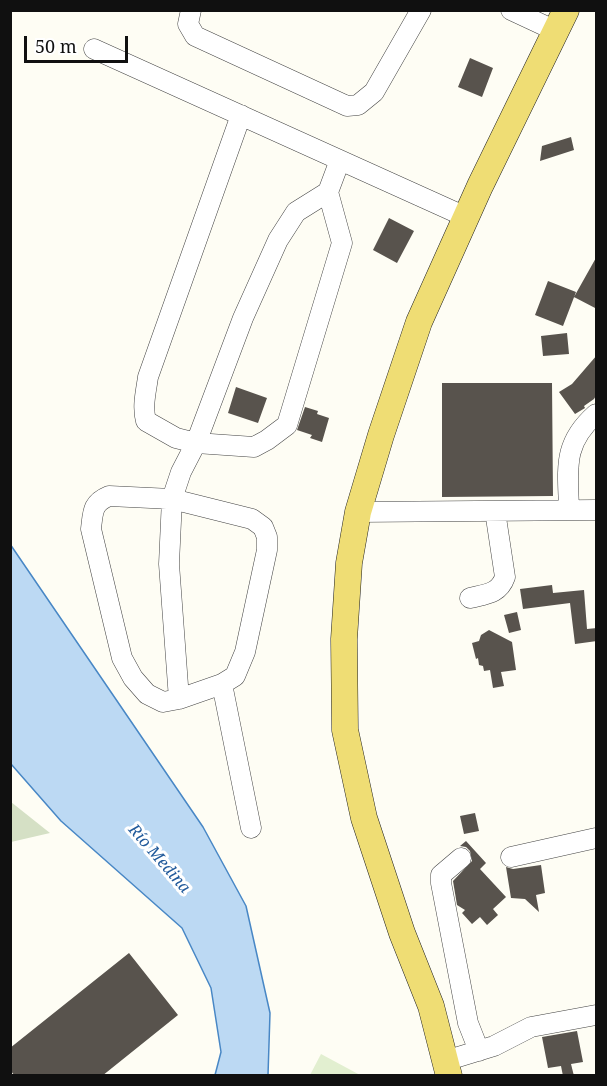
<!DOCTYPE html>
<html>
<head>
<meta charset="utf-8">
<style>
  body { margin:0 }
  #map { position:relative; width:607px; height:1086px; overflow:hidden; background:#fefdf4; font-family:"Noto Serif",serif }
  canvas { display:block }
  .frame { position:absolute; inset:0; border:12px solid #101010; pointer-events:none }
  .scale { position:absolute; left:24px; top:36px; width:104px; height:27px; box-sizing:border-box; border:3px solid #101010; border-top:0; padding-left:8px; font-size:18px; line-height:21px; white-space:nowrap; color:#101010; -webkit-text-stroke:4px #fff; paint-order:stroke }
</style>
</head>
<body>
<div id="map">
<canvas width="607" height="1086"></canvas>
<div class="frame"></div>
<div class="scale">50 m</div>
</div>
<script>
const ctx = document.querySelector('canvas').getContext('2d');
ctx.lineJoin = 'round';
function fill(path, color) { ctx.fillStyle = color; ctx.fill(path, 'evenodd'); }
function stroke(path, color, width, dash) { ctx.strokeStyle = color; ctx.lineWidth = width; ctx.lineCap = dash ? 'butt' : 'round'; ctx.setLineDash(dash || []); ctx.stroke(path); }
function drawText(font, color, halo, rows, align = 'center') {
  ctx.font = font + ' "Noto Serif",serif'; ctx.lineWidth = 6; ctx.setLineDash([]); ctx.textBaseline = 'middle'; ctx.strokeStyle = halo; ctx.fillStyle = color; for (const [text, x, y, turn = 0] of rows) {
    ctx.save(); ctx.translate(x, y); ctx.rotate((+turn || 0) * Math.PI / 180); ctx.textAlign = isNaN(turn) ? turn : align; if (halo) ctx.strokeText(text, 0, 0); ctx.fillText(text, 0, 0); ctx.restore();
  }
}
const cemetery = new Path2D(`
  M10,802H11L50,833L11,842Z`);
const pitch = new Path2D(`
  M321,1054L360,1075H310Z`);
const water = new Path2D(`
  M10,544L203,827L246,906L270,1013L268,1075H215L221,1052L211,988L182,928L61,821L11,764Z`);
const building = new Path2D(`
  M470,58L493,68L482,97L458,87Z
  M571,137L574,150L540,161L542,146Z
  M389,218L414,231L397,263L373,250Z
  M597,256V309L574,297Z
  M548,281L576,292L563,326L535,315Z
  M567,333L569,354L543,356L541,336Z
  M597,355V394L594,399L584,406L585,408L575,414L559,392L572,384Z
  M442,383H552L553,496L442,497Z
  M236,387L267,398L258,423L228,413Z
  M305,407L318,411L317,414L329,418L322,442L310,438L312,435L297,430Z
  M552,585L553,593L584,590L587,629L597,628V641L575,644L570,603L523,609L520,589Z
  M517,612L521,630L509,633L504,615Z
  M489,630L512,642L516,670L501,672L504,686L493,688L490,670L484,671L483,666L479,665L478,658L476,659L472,643L479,641L481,635Z
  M475,813L479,831L464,834L460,816Z
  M466,841L486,863L480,869L506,897L493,909L498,915L487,925L480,917L472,924L462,913L465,910L457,905L453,881L472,861L470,851L466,847L460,846Z
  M541,865L545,893L536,895L539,912L525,899L511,898L506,867L513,869Z
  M129,953L178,1015L102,1076H15L10,1070V1048Z
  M577,1031L583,1062L571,1064L574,1076H563L561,1066L548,1068L542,1037Z`);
const minor = new Path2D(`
  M191,10L188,24L195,36L347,106L358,105L374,92L421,10
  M511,10L556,31
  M94,49L466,217
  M241,115L148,377C146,392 142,406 146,421L176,438L196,443L254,447L267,440L287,425L342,243L328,192L340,160
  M109,496L172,499L252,519L263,527L267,537V550L245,652L235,676L222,684L179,699L163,702L147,694L133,678L122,658L91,529C93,512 92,503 109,496Z
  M569,510C568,469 562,444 596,414
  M358,512L596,510
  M470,598C486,594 499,594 505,577L495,511
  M222,684L251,828
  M179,699L169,564L172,499L181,472L196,443L243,318L278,240L296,212L328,192
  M511,857L596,838
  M461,858L441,875V883L468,1023L479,1051
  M445,1061L494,1046L531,1027L596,1015`);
const major = new Path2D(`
  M449,1076L431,1006L402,933L364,818L345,730L344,639L349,563L358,512L381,435L419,322L480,186L566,10`);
const waterNames = [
  ["Río Medina",159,859,49]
];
fill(cemetery, '#d5e0c5');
fill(pitch, '#e2efd0');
fill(water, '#bcd9f3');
stroke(water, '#4887c5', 1.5);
fill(building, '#58534d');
stroke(minor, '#434343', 21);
stroke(major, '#212121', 27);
stroke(minor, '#fff', 20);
stroke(major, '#efdd74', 26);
drawText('italic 16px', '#215a9b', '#fff', waterNames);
</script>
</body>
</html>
